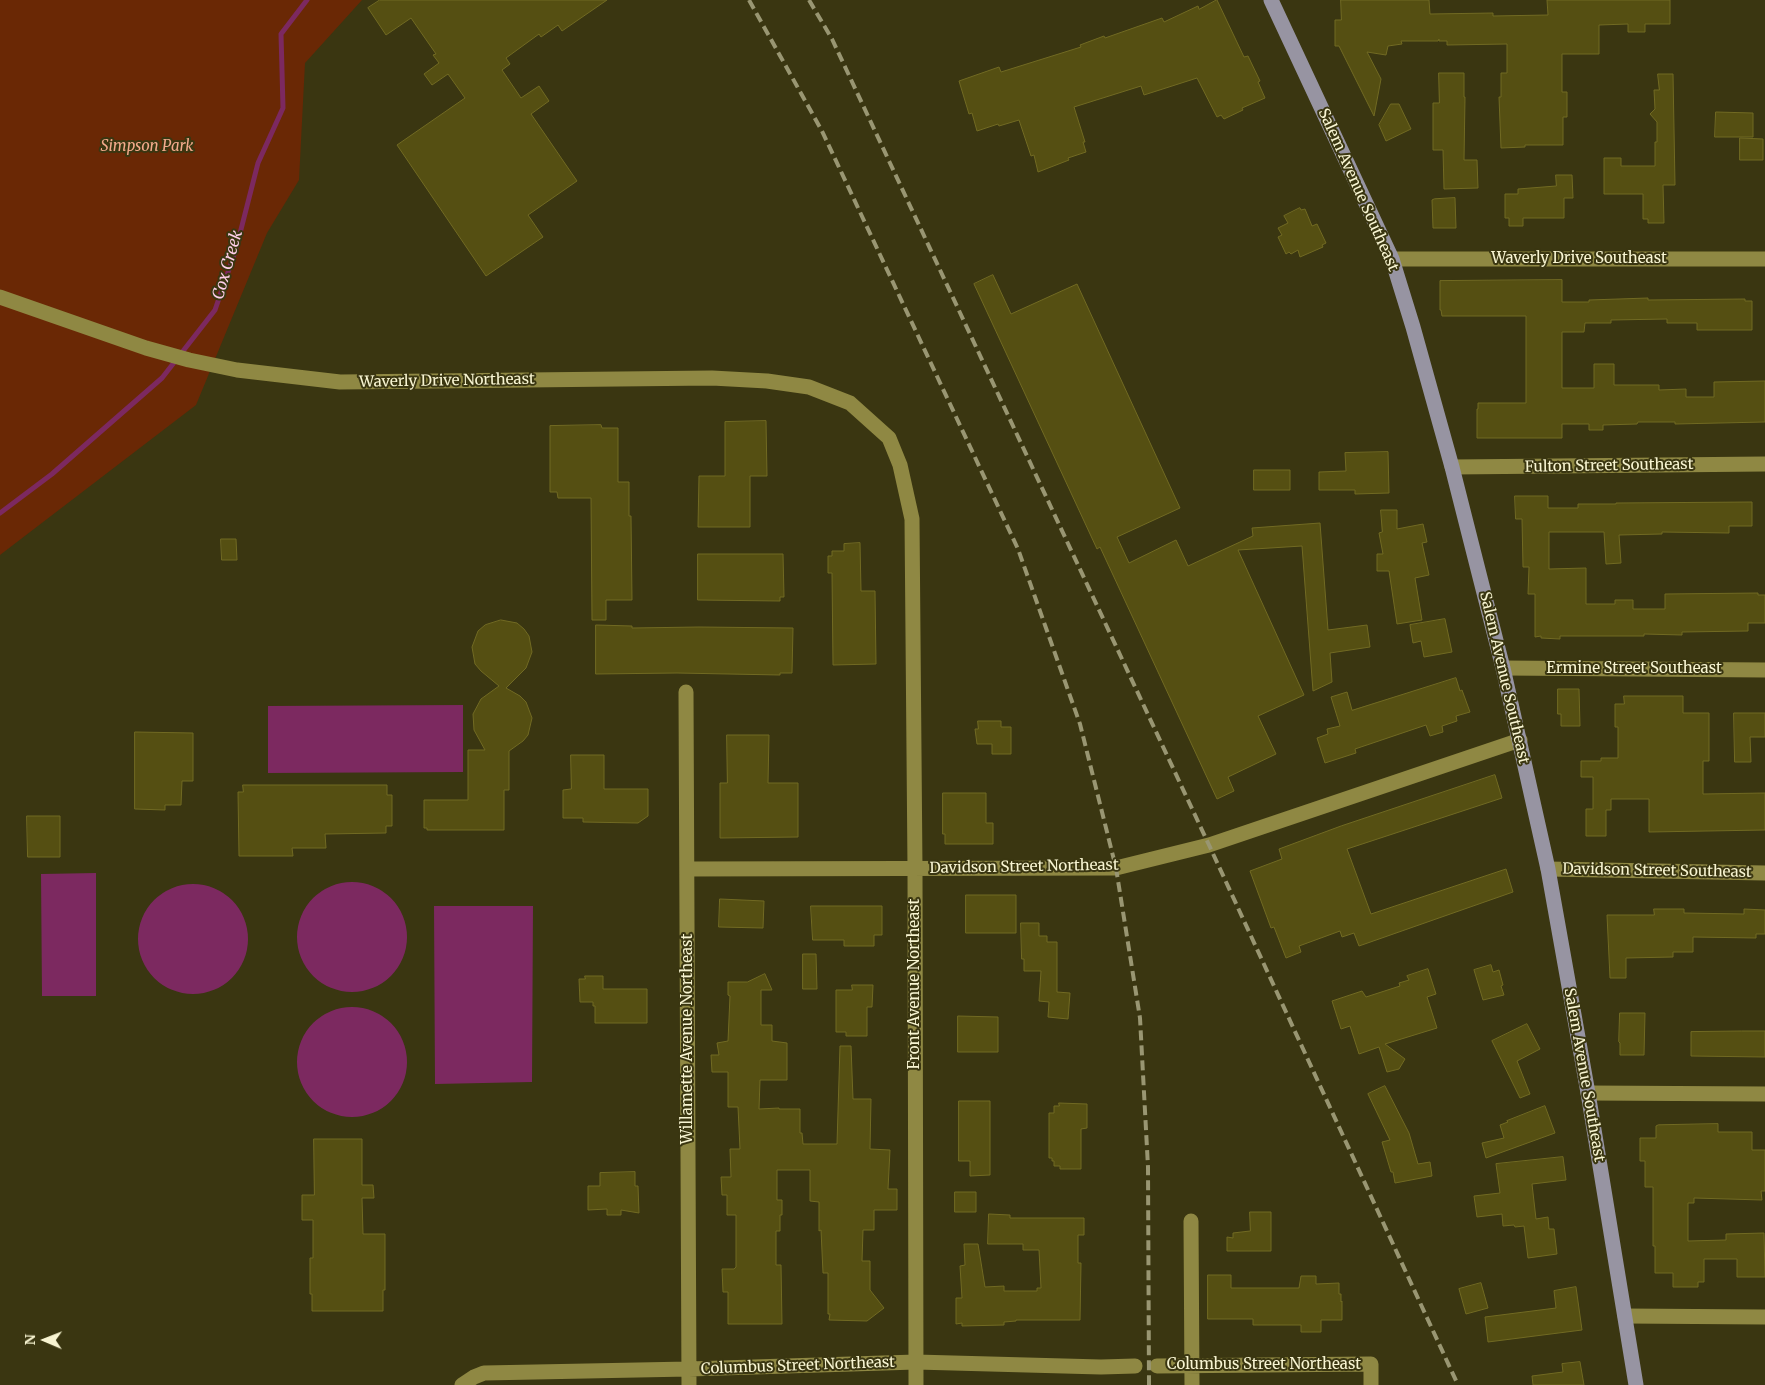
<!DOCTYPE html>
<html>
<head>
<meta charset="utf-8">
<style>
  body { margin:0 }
  #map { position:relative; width:1765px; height:1385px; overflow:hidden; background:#3a3611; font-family:Merriweather,serif }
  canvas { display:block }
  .north { position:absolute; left:20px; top:1315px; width:50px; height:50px; -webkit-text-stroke:4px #3a3611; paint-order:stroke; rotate:271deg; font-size:14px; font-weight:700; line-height:20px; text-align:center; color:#f8f5d2 }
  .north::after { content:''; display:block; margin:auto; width:18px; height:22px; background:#f8f5d2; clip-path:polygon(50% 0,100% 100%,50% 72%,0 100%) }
</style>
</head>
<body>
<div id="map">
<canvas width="1765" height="1385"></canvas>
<div class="north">N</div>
</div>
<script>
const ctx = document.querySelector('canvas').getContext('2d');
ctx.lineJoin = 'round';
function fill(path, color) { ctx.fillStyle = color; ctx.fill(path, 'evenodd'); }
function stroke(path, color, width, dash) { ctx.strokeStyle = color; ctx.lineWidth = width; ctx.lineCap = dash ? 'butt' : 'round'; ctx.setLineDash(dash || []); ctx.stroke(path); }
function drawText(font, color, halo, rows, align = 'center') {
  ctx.font = font + ' Merriweather,serif'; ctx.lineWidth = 4; ctx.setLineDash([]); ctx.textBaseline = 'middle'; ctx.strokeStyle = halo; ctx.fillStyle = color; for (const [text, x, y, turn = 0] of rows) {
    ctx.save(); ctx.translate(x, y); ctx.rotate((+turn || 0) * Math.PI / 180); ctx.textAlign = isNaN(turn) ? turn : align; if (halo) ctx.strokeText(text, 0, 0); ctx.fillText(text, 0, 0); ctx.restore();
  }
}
const green = new Path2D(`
  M0,0H362L305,63L299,180L267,233L196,405L0,555Z`);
const water = new Path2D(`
  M463,705V772L268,773V706Z
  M96,873V996H42L41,874Z
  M297 937a55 55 0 1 1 110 0a55 55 0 1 1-110 0Z
  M138 939a55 55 0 1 1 110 0a55 55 0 1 1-110 0Z
  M434,906H533L532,1082L435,1084Z
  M297 1062a55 55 0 1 1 110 0a55 55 0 1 1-110 0Z`);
const stream = new Path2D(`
  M0,513L52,474L162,378L215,310L236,249L258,163L283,108L281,34L307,0`);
const building = new Path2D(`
  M380,0H607L562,31L558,25L541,37L539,34L506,58L510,64L502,70L521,98L539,86L549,101L531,114L577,181L528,215L543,237L486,276L397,145L465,98L448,74L432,85L424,74L439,63L433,55L436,54L411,18L386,35L368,8Z
  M1217,0L1244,57L1248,56L1260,81L1258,82L1265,98L1242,108L1243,110L1224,119L1221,115L1217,117L1197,78L1144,95L1141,86L1074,107L1085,142H1083L1086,152L1068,158L1069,160L1038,172L1034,155L1031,156L1019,120L999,126L998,124L977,131L972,113L969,114L959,81L999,67L1001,72L1081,47L1080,45L1104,36L1105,38L1162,18L1164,22L1198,6L1199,9Z
  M1341,0H1429L1430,14L1493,13V16L1548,15L1547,0H1670V24H1645V32H1628V24L1599,25V54H1562V92H1567V117H1563V145H1525V147L1501,148L1499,97H1501V73H1507V44L1447,45V41H1439V39L1438,41H1401L1402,44L1388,46L1386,55L1367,52L1381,79L1374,116L1339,46H1335V20H1341Z
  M1439,73H1464V97H1465L1464,160H1477L1478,188L1444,189L1443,150H1433V103H1439Z
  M1658,74H1673L1675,185H1663L1664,223H1648V219H1643V194H1604V158H1621V166H1655V142H1657V122L1650,114L1655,109L1654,90H1659Z
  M1391,104H1399L1411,129L1386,141L1379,125Z
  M1716,112L1753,113V137H1715Z
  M1740,138L1763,139V160H1740Z
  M1556,175H1572L1573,198H1564V218H1523V226H1509V218H1505V194H1518V189L1556,186Z
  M1455,198L1456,228H1433L1432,200L1434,199Z
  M1300,208L1301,210L1305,209L1312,226L1317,224L1326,243L1322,245L1323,247L1300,257L1298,250L1291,254L1289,252L1286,254L1278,237L1282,235L1278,228L1288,223L1284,216Z
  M993,275L1011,314L1077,284L1180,508L1117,537L1129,563L1176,540L1188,566L1253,536L1252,528L1320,523L1328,630L1367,625L1370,647L1330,653L1332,682L1313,691L1302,546L1238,550L1304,695L1258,716L1276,754L1228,777L1234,791L1217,799L1100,547L1097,549L974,284Z
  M1562,280V302H1589V300L1648,298V300L1745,299V301H1752V330H1697V323H1667V319L1611,320V323H1585L1584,332H1562V388H1594V364H1614V385H1659V390L1686,389V397H1714V382L1765,381V422L1675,424V422H1638L1637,424L1603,425V430H1589V424H1562V438H1477V409H1478V403H1526V316H1442L1441,310H1440V281Z
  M766,421L767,476H750V527H698L699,476H725V422Z
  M601,425L602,428H618V482H629V516H631L632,600H606V620H592L591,498H558L557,492H550V426Z
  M1388,452L1389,493L1355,494V490H1319V472L1346,471L1345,453Z
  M1254,470H1290V490H1254Z
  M1515,496H1548V508H1578V504H1616V503L1752,502V526H1729V533L1662,532V534L1619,535L1621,563L1606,564L1604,532H1549V569L1586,568V604H1615V600H1633V609H1665V594L1758,593V595H1765V623H1748V631L1682,632V635L1644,634V636H1560V639L1541,638V636L1535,637V594H1528L1529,567H1523L1522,519H1516Z
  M1381,510H1397V529L1423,524L1427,542L1422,543L1429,575L1415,578L1422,620L1397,624L1389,571H1377V554H1383L1379,533L1382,532Z
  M221,539H236L237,560H222Z
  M860,543L861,591H875L876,664L833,665L832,573H828V556H832V551H844V544Z
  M698,554H783L784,597H780V601L698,600Z
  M1445,619L1452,652L1424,657L1421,641L1413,643L1410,625Z
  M501,620L517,623L524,629L529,636L532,652L526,668L506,688L520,696L526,702L532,718L528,735L523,741L509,751V790H504V830H427V828H424V800H468V750H485L474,730L473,714L481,699L499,686L481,671L475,664L472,647L478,631L485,625Z
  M596,625L632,626V628L699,627L793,628L792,673H780V675L677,673L596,674Z
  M1456,678L1460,691L1462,690L1470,712L1456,716L1457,721L1442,726L1443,732L1430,736L1426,725L1355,749L1356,753L1325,763L1317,738L1328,734L1327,729L1340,726L1331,697L1347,692L1352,710Z
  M1558,689H1579L1580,726H1561V714H1558Z
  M1624,696H1683V713H1709V761H1703V794L1765,793V830L1649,832V799H1611V810H1606V836H1586V809H1593V777H1581V761H1601V758H1618V727H1615V704H1624Z
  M1734,713H1765V737H1750L1751,762H1735Z
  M978,721H1001V727H1011V754H992V744H977L975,729H978Z
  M135,732L193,733V781H182L181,805H165V810L135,809Z
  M727,735H769L768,783H798V837L720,838V783H727Z
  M571,755H604V789H648V816L638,823L583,822V818H563V790L571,789Z
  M1495,775L1502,798L1347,849L1371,914L1506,869L1513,892L1359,946L1354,933L1342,937L1340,931L1299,946L1301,952L1286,958L1274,927L1271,928L1250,871L1282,859L1279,849L1341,826Z
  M243,785H387V795H392V826H386V833L325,834L326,848H292L293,856H239L238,792H243Z
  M943,793H986V823H993V844H945V834H943Z
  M27,816H60V857H28Z
  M966,895H1016V933H966Z
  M720,899L764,901L763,928L719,927Z
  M811,906H882V935H874V946H844V940H813Z
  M1654,909H1684V913L1744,914V909L1765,910V934H1756V938L1693,937V952H1673V957L1626,958V978H1610L1607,915H1654Z
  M1021,923H1039V936H1047V942H1057V992L1070,993L1068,1019L1048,1017L1049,1002L1039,1001L1041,971H1024V959H1022Z
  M803,954H816L817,989H803Z
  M1491,965L1493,972L1499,970L1503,985L1501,986L1504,995L1483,1000L1474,970Z
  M1428,969L1436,994L1427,997L1437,1028L1385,1044L1405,1059L1399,1069L1387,1072L1379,1047L1359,1054L1350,1026L1341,1029L1332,1001L1362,991L1366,997L1400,986L1399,983L1409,980L1407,976Z
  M765,974L772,990H761V1025H772V1041L787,1043V1080H760L759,1109L779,1108V1109H800V1133H802L803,1144H837L840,1046H851L853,1099H871L870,1149L890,1150L888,1189H897V1210H874V1230H863L862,1261H870V1290L884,1308L867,1321L829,1320L830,1314H828V1273H823L821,1230L819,1231V1202L810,1201V1170H777V1200H782V1215H780V1231H776V1265H781L782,1324H728V1292H723L722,1269H734L736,1267V1215H727V1195H722L721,1177H731L730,1149H740L738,1107H728V1072H712L711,1055H719L717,1043L728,1041L730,996L728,995V982H747Z
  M585,976H603V989H647V1023H595V1006H593V1002H580L579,979H585Z
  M852,985H873L872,1007H867V1036H846V1032H836V990H852Z
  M1620,1013H1645L1644,1055H1620V1043L1619,1042Z
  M958,1016L998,1017V1052H958Z
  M1527,1024L1540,1049L1517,1061L1530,1094L1520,1098L1492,1041Z
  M1742,1031H1765V1057L1691,1056V1032Z
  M1385,1086L1409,1133L1418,1164L1430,1162L1432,1176L1395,1183L1393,1172H1391L1382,1142L1390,1140L1368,1094Z
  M959,1101H990V1175L970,1176V1161H959Z
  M1059,1103L1087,1104V1128L1081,1129V1169H1060V1166H1054V1161H1052V1158H1049V1113H1054V1106H1059Z
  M1545,1106L1555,1133L1486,1158L1482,1143L1504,1138L1500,1125L1508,1122L1507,1121Z
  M1718,1124V1132H1752V1150H1765V1191H1761L1762,1200L1694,1198V1203H1688V1241L1726,1240V1234L1764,1233L1765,1277H1737V1259H1704V1282H1698V1287H1673V1273H1655V1246H1653V1187H1645V1161H1640V1138H1656V1126L1658,1125Z
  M314,1139H362V1185H373L374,1198H362L363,1234H385V1290H383V1311H312V1294H310V1258H313V1220H302V1195H314Z
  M1563,1157L1566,1180L1532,1184L1536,1219L1548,1217L1549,1229H1554L1557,1254L1528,1258L1524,1226L1515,1227L1514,1225L1503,1226L1502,1214L1477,1217L1474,1196L1500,1193L1496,1164Z
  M635,1172V1186H638L639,1213L621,1210V1215H607V1209L588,1210V1186H600V1173Z
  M955,1192H976V1212H955Z
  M1250,1212H1271V1251H1227V1237L1233,1238V1233L1250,1231Z
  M989,1214L1010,1215V1218H1084V1235H1078V1263H1081L1080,1320H1016V1321L1004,1322V1325L962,1326V1323L956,1324V1298H962L960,1266L965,1265L964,1244H978L985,1287L1004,1286V1291H1037V1288H1041L1039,1250H1023V1244H988Z
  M1208,1275H1231V1288H1299L1301,1276H1316V1284L1339,1283V1294H1341V1302L1342,1301V1320H1321V1332H1301V1325H1253V1319H1208Z
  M1481,1283L1488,1308L1466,1314L1459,1289Z
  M1576,1287L1582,1330L1488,1342L1485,1317L1556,1308L1554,1291Z
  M1580,1362L1584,1385H1533L1532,1376L1563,1372L1562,1364Z`);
const minor = new Path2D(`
  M1392,259H1765
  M0,297L146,348L189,360L237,370L340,382L712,378L767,381L809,387L850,403L889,438L900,465L912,519L915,869L916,1385
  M1452,467L1765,464
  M1503,668L1765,670
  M686,692L689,1385
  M687,869L1116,868L1209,845L1520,740
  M1548,869L1765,873
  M1588,1093L1765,1094
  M1191,1221L1192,1385
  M1625,1316L1765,1317
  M1157,1366L1371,1364V1385
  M462,1385L474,1377L484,1373L689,1369L916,1362L1101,1367L1135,1366`);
const major = new Path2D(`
  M1271,0L1392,259L1413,327L1452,467L1503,668L1548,869L1588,1093L1636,1385`);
const rail = new Path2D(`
  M749,0L822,131L1018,549L1080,724L1116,868L1140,1018L1148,1167L1149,1385
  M809,0L832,39L1209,845L1458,1385`);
const parkNames = [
  ["Simpson Park",147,147]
];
const streetNames = [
  ["Salem Avenue Southeast",1358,190,66],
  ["Waverly Drive Southeast",1579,259],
  ["Waverly Drive Northeast",447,381,-1],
  ["Fulton Street Southeast",1609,466,-1],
  ["Ermine Street Southeast",1634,669],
  ["Salem Avenue Southeast",1504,678,77],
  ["Davidson Street Northeast",1024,867,-1],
  ["Davidson Street Southeast",1657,871,1],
  ["Front Avenue Northeast",915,984,-90],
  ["Willamette Avenue Northeast",688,1039,-90],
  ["Salem Avenue Southeast",1584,1075,80],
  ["Columbus Street Northeast",1264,1365],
  ["Columbus Street Northeast",798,1366,-2]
];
const waterNames = [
  ["Cox Creek",228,265,-74]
];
fill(green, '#6a2805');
fill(water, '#7c2960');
stroke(stream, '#7c2960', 5);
fill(building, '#554f12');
stroke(building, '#716a23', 1);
stroke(minor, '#8f8843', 15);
stroke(major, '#9794a2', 15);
stroke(rail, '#999672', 4, [10, 5]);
drawText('italic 15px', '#f4aa8c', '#3a3611', parkNames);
drawText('15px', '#f8f5d2', '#3a3611', streetNames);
drawText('italic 16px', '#fecee9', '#3a3611', waterNames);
</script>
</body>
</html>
